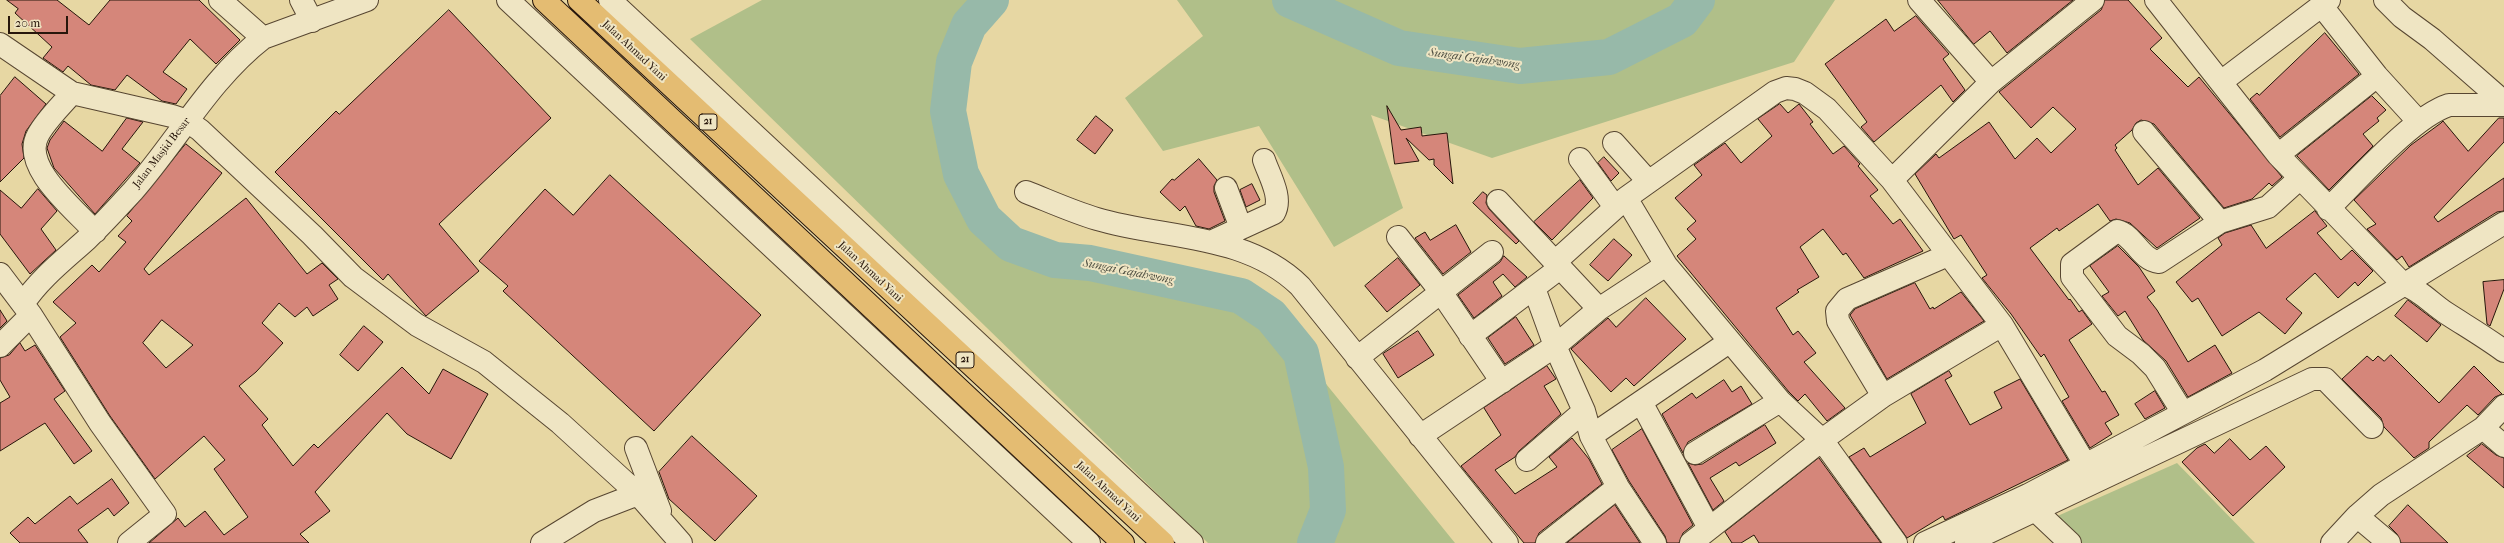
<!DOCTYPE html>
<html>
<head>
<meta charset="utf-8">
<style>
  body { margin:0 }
  #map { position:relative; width:2504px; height:543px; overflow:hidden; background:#e7d7a3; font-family:"IM FELL French Canon",serif }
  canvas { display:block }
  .scale { position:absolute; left:8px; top:16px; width:60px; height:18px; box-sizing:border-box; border:2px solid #27160b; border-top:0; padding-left:5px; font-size:12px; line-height:14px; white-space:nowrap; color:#27160b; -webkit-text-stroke:3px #efe5c3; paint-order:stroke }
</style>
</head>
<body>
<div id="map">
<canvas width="2504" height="543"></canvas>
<div class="scale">20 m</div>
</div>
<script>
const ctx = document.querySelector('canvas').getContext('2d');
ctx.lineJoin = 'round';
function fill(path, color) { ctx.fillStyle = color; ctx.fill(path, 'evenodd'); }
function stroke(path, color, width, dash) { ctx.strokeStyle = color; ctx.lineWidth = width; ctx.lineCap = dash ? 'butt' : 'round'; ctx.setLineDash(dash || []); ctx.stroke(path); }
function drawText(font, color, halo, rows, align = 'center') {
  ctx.font = font + ' "IM FELL French Canon",serif'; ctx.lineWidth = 4; ctx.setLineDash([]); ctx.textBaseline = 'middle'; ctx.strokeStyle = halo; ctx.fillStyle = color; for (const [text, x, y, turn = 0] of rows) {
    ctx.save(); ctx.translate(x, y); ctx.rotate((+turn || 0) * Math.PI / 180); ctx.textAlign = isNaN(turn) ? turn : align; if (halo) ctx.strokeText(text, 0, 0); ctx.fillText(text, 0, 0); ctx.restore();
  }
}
const green = new Path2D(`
  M762,0H993L954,62L948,111L1011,244L1055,260L1091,263L1184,282L1301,353L1455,543H1208L690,39Z
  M1177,0H1835L1794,62L1492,158L1371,115L1403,208L1334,247L1259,126L1163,151L1125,98L1203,36Z
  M2177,463L2255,543H2079L2053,518Z`);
const river = new Path2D(`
  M991,0L969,25L954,62L948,111L961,174L984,219L1011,244L1055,260L1090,263L1241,296L1271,316L1301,353L1326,467L1328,510L1315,543
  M1290,0L1399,48L1520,66L1609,57L1682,20L1697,0`);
const building = new Path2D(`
  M7,0H57L89,25L110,0H199L240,40L216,64L190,39L163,72L187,89L176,104L162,101L127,75L115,90L91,85L68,66L63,72L43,58L52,47L15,13L18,9Z
  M1938,0H2073L2007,53L1990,31L1974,44Z
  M2105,0H2128L2162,38L2150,49L2188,87L2199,77L2282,177L2272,186L2269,183L2252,199L2224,208L2154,124L2141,120L2136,123L2132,130L2115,145L2117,148L2115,150L2138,185L2158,168L2200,218L2157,248L2130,223L2116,219L2110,221L2098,204L2059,231L2057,228L2030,248L2069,300L2070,299L2079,312L2082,310L2092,324L2069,340L2102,392L2105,391L2119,415L2105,423L2112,434L2090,448L2062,401L2069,397L2044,354L2041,357L2011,314L1982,278L1987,275L1961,235L1954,239L1915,174L1936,154L1939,158L1989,122L2015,159L2037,138L2051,153L2076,129L2053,107L2031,128L1999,92L2101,10Z
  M449,10L551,118L439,224L479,271L426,316L388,274L383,280L275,172L336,111L339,114Z
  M1916,16L1949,54L1943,59L1965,90L1953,102L1941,85L1874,142L1861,127L1867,122L1825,64L1886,19L1894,31Z
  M2325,33L2359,74L2280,137L2250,99L2257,93L2259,95Z
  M15,77L46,104L26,131L22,144L24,158L0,182V96Z
  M2372,96L2386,110L2377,118L2379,121L2363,134L2373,146L2329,190L2297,156Z
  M1780,104L1788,113L1799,104L1813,122L1810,124L1833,154L1844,146L1860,164L1858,166L1878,190L1870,196L1893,224L1900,219L1923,251L1864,278L1846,253L1843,255L1823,229L1800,247L1819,277L1797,290L1799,292L1776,308L1793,335L1798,331L1816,353L1804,362L1845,408L1827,421L1805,394L1798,401L1789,392L1677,256L1696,239L1687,229L1696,221L1675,198L1702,175L1694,165L1725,143L1741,163L1772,136L1758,119Z
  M1387,106L1401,130L1421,127L1422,136L1447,133L1453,184L1434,165V159L1429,160L1406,138L1419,161L1395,164Z
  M1096,116L1113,130L1095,154L1077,140Z
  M127,118L143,122L122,149L140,163L95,214L54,168L47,148L50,140L64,121L102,151Z
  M2499,118H2504V142L2434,217L2438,222L2504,178V211L2497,212L2409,267L2402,256L2397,260L2367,229L2376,224L2354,200L2411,145L2441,123L2443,121L2468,151Z
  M186,144L222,173L144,269L149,275L246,198L307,274L322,263L338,279L329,285L338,299L313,316L307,307L295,317L279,303L262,323L283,343L256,372L239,386L268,419L262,425L293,466L314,444L318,448L402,367L429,394L443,369L488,394L451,459L407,434L387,413L315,492L330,511L300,534L309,543H149L178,518L185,527L205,511L224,535L248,517L214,469L225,460L204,436L155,479L110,416L60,337L76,323L53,302L92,265L99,272L126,242L118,236L132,221L127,216ZM162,320L193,345L166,368L143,343Z
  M1604,157L1619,173L1611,181L1598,163Z
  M1199,159L1217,180L1214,186V192L1225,221L1209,229L1196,226L1185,206L1180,211L1160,192L1172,179L1174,180Z
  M610,175L761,315L654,431L503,291L508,286L479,261L545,189L573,215Z
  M1580,180L1593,198L1552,240L1534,222Z
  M1252,184L1260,200L1246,207L1240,190Z
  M38,189L57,211L41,229L56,250L30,274L0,234V190L21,208Z
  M1483,192L1487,195L1486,203L1489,209L1519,241L1516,244L1473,203Z
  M2315,211L2327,226L2317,233L2341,260L2352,250L2373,271L2358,286L2355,282L2338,298L2315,273L2286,299L2302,313L2285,334L2259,312L2222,336L2198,298L2192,302L2176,282L2222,245L2218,238L2225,233L2251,225L2266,248Z
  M1456,225L1471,252L1443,274L1415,238L1425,232L1430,240Z
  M1614,239L1632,255L1608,281L1590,265Z
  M2118,246L2139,267L2155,291L2147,297L2157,310L2188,362L2215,345L2232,373L2188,397L2166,361L2143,340L2125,311L2118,316L2102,296L2109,292L2090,266Z
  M1504,256L1527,277L1515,287L1503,274L1493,282L1502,296L1474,318L1458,295L1500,262Z
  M1398,258L1420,285L1387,312L1365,286Z
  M2504,280V289L2490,326L2487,324L2483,282Z
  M1915,283L1930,309L1933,307L1934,309L1961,292L1984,321L1887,379L1850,315L1855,309Z
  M1646,298L1686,339L1634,386L1626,378L1611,392L1571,349L1608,318L1616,327Z
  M2408,300L2441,325L2427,342L2395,316Z
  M0,310L7,321L0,328Z
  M1516,317L1534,345L1505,364L1488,338Z
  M364,326L383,342L358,371L340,355Z
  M1418,331L1434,355L1398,378L1383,354Z
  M20,343L25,351L35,345L65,391L54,399L92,451L74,464L45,423L0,451V403L10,397L0,380V358L9,355Z
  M2391,355L2439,403L2474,366L2502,394L2495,397L2478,415L2467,405L2429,442V448L2414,458L2384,427L2381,418L2342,379L2367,356L2373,361L2378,356L2384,361Z
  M1547,366L1556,379L1544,386L1561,414L1519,451L1515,457L1495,470L1515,494L1557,467L1549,457L1572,438L1589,459L1602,484L1539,533L1535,543H1524L1461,466L1501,435L1484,408Z
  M1949,371L1952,376L1945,380L1970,425L2002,408L1994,392L2020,379L2068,460L1945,520L1943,516L1907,538L1849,457L1864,448L1870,457L1926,423L1911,394Z
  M1724,380L1732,392L1741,386L1752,404L1688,442L1683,453L1662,414L1692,393L1696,398Z
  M2155,391L2165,408L2145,419L2135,404Z
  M1765,425L1776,443L1739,466L1736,462L1710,478L1724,501L1713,510L1688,463L1695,465L1702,464Z
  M1642,429L1693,525L1683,533L1679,543H1667L1665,536L1629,481L1612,450Z
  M692,436L757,496L715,541L669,499L659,472Z
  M2230,439L2250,460L2266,446L2285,467L2233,516L2182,462L2197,448L2205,444L2214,453Z
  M2482,444L2496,455L2504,458V488L2467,456Z
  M1819,458L1881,543H1759L1754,535L1741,543H1732L1725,532Z
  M112,479L129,503L114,516L108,508L78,530L88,543H20L10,533L28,517L35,524L70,496L77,504Z
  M1615,505L1640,543H1567Z
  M2408,505L2448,543H2401L2397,534L2389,526Z`);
const minor = new Path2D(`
  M220,0L263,38
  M301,0L312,21
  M508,0L1089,543
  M610,0L1192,543
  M1919,0L1991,82
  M2156,0L2278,155L2403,284C2420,290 2431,303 2446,313C2466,326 2485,337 2504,351
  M2385,0L2402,17L2432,39L2504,102
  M2321,5L2377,76L2419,122
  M0,44L72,93L172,116L187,121L200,130L312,235L353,277L417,325L484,362L560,423L638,494L681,543
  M2221,82L2329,0
  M72,93C61,106 46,120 38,135C20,167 77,211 95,232
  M2144,132L2220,222
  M1614,143L1648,181
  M2278,155L2377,76
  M1580,159L1615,207
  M1892,180L1991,82L2093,0
  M1226,188L1241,228
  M1026,192C1049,201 1073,212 1097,219C1164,239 1246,233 1300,286L1507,543
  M1626,198L1666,265L1780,401L1822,440L1896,543
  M1498,201L1599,309
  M2328,209C2358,180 2412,117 2449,105H2504
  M1398,237L1441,292L1502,382
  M1213,241L1274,213C1283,198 1269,175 1264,160
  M1555,262L1626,198L1775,92L1786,88L1795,89L1805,93L1827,109L1892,180L2002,325L2085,464L2091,482
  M0,274L31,315L0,346
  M1534,288L1555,346L1584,411L1591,436L1618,487L1655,543
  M23,304C39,279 65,259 87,239C103,224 118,207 133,191C177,141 210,79 263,38L367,0
  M31,315L100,423L165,514L129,543
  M1470,336L1560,268
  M1357,358L1492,252
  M1883,396L1838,321L1837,311L1847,299L1948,255
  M1641,402L1709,528
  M2183,413L2155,368L2141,354L2117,336L2072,277V264L2117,231C2134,235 2140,260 2159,262L2220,222L2268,207L2299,179
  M2483,428L2504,446
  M1420,436L1555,346L1599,309L1666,265
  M1591,436L1729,342
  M636,448L660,511
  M1695,453L1780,401
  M1527,460L1584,411
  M2029,497L2034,509L2070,543
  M2357,516L2389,543
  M542,543L594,511L638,494
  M1547,543L1618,487
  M1691,543L1822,440L1883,396L2002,325
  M1925,543L2028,495L2265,370L2504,223
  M1966,543L2312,379H2325L2372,427
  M2332,543L2357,516L2381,495L2483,428L2504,406`);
const highway = new Path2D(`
  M544,0L1123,543
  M579,0L1163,543`);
const shields = [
  [708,122,18],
  [965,360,18]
];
const shieldNames = [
  ["21",708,122],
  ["21",965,360]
];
const streetNames = [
  ["Jalan Ahmad Yani",634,51,43],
  ["Jalan Masjid Besar",162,153,-52],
  ["Jalan Ahmad Yani",870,272,43],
  ["Jalan Ahmad Yani",1108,492,43]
];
const waterNames = [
  ["Sungai Gajahwong",1474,59,8],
  ["Sungai Gajahwong",1128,272,11]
];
fill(green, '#b0bf89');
stroke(river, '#97b9a9', 36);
fill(building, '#d5867a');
stroke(building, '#27160b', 1);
stroke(minor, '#574631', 24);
stroke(highway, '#27160b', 24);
stroke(minor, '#efe5c3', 22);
stroke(highway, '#e4bc72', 22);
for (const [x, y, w] of shields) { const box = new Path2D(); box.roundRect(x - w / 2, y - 8, w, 16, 3); ctx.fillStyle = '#efe5c3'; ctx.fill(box); stroke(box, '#27160b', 1); }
drawText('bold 10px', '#27160b', null, shieldNames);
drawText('11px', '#27160b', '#efe5c3', streetNames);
drawText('italic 12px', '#4e4f42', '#efe5c3', waterNames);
</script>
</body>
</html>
